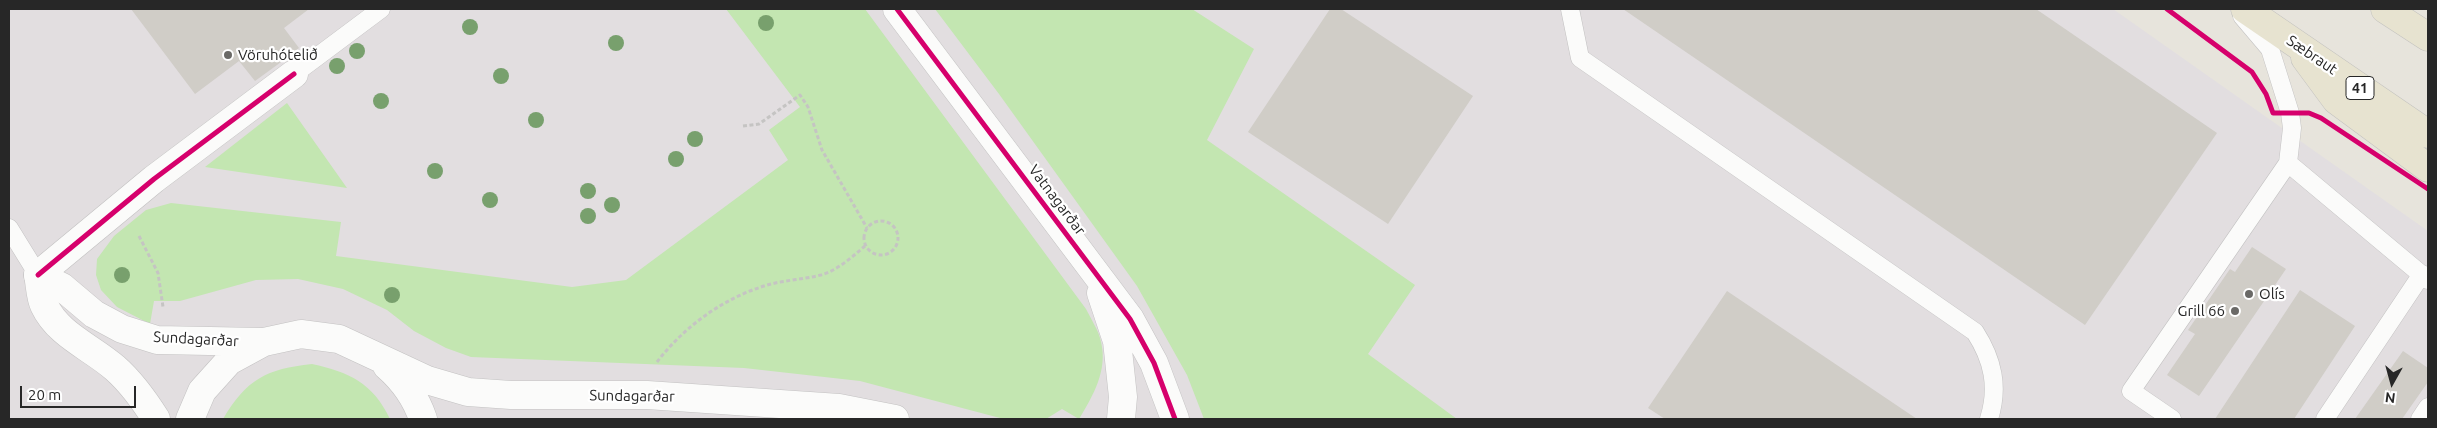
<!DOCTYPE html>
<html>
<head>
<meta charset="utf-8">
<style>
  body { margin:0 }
  #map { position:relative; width:2437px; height:428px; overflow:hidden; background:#e7e4dc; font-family:Ubuntu,sans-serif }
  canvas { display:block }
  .frame { position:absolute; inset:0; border:10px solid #272727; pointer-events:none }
  .north { position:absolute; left:2367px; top:358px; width:50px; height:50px; -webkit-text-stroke:4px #fff; paint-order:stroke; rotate:187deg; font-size:14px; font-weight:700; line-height:20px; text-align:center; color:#272727 }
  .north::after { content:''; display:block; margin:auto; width:18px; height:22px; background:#272727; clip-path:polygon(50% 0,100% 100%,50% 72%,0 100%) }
  .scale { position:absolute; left:20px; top:386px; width:116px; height:22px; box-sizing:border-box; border:2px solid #272727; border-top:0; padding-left:6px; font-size:15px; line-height:18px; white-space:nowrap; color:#272727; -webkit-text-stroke:4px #fff; paint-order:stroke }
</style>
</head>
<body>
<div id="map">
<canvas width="2437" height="428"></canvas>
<div class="frame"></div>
<div class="north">N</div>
<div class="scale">20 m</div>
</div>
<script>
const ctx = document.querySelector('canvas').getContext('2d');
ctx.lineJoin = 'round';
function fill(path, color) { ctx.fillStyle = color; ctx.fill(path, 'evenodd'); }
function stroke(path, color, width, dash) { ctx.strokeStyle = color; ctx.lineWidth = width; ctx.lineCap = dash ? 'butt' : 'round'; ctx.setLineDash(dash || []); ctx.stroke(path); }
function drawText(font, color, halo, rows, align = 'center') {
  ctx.font = font + ' Ubuntu,sans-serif'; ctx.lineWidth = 4.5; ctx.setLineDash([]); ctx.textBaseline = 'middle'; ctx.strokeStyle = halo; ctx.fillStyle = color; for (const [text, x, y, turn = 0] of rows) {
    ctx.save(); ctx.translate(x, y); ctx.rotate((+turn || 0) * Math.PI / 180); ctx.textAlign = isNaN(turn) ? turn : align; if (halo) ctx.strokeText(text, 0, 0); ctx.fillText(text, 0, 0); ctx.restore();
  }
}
const industrial = new Path2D(`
  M9,9H2113L2428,231V419H9Z`);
const green = new Path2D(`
  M726,9H865L1086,309C1091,319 1099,331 1101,342C1108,370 1093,396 1079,419L1062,409L1046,419L1000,418L860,381L744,368L471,357L446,348L414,331L387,310L343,289L298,279L256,280L180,301H154L150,324L117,307L101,290L96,275L97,259L114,236L146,210L171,203L341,222L336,256L572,287L626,280L788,160L769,130L800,107Z
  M935,9H1192L1254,49L1207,140L1415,285L1368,354L1457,419H1204L1187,375L1137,286L999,94Z
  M287,103L347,188L205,167Z
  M312,364C349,372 373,383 390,419H223C247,379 266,369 312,364Z`);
const building = new Path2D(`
  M131,9H309L284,28L299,48L277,65L255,81L239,61L195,94Z
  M1330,9H1341L1473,96L1388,224L1248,132Z
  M1623,9H2036L2217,133L2085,325Z
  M2252,247L2286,269L2199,396L2167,375L2195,334L2188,330L2230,269L2235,272Z
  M2300,290L2355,326L2294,419H2215Z
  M1727,291L1917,419H1665L1648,408Z
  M2403,351L2428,368V382L2402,419H2355Z`);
const path = new Path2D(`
  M743,126L759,124L800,95L808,107L822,150L867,228
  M864 238a17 17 0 1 1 34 0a17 17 0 1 1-34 0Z
  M139,236L158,273L163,307
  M657,362C683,328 721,300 761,287C781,280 801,280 821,275C838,270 852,257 865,246`);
const lane = new Path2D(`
  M1570,9L1580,58L1975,332C1993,360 1999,387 1989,419
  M294,74L381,9
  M2288,163L2428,280
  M9,228L38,275
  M2172,419L2131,391L2288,163L2292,128L2290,113L2270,49L2242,16
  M2325,419L2422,274
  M2420,419L2428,407`);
const street = new Path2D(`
  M897,9L1130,319L1154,363L1175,419
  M38,275L154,179L294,74
  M1101,293L1117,341L1123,397L1121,419`);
const secondary = new Path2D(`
  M38,275L62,287L94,314L122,329L157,340L262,342
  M38,275C40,284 40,297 44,305C58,335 91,347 115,368C132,383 144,400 156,419
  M387,366C403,380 416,398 423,419
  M190,419L202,391L229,361L264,342L301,334L339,339L427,380L468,392L511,395H647L839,408L895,419`);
const primary = new Path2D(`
  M2245,9L2428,134
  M2385,9L2428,37
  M2305,58L2336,100L2428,168`);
const cycleway = new Path2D(`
  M897,9L1130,319L1154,363L1175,419
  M2167,9L2252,72L2266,94L2273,113H2309L2321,118L2428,189
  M38,275L154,179L294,74`);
const trees = [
  [766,23],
  [470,27],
  [616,43],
  [357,51],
  [337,66],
  [501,76],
  [381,101],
  [536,120],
  [695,139],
  [676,159],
  [435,171],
  [588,191],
  [490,200],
  [612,205],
  [588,216],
  [122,275],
  [392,295]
];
const markers = [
  [228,55,5,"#6a6966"],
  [2249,294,5,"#6a6966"],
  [2235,311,5,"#6a6966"]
];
const shields = [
  [2360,88,28]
];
const shieldNames = [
  ["41",2360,88]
];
const poiNames = [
  ["Vöruhótelið",238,55],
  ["Olís",2259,294],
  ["Grill 66",2225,311,"right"]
];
const streetNames = [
  ["Sæbraut",2312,55,34],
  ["Vatnagarðar",1057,200,53],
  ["Sundagarðar",196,339,3],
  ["Sundagarðar",632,396,1]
];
fill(industrial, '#e2dee0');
fill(green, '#c3e6b1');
fill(building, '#d0cdc7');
stroke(lane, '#c3c2c2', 19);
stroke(street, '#c3c2c2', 29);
stroke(secondary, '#c3c2c2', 29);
stroke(primary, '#c3c2bf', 29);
stroke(path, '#c5c4c3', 3, [4, 2.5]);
stroke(lane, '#fbfbfa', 18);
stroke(street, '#fbfbfa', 28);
stroke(secondary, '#fbfbfa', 28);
stroke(primary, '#e7e3d0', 28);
stroke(cycleway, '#d6006c', 5);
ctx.fillStyle = '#78a06d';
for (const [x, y] of trees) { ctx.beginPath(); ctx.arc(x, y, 8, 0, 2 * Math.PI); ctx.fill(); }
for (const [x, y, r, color] of markers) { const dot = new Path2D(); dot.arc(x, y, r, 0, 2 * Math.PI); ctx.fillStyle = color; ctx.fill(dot); stroke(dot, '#fff', 2); }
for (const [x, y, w] of shields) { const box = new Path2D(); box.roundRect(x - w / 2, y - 11.5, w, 23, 4); ctx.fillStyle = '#fff'; ctx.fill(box); stroke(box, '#272727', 1); }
drawText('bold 14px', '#272727', null, shieldNames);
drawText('15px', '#272727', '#fff', poiNames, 'left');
drawText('15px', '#272727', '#fff', streetNames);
</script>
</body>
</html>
